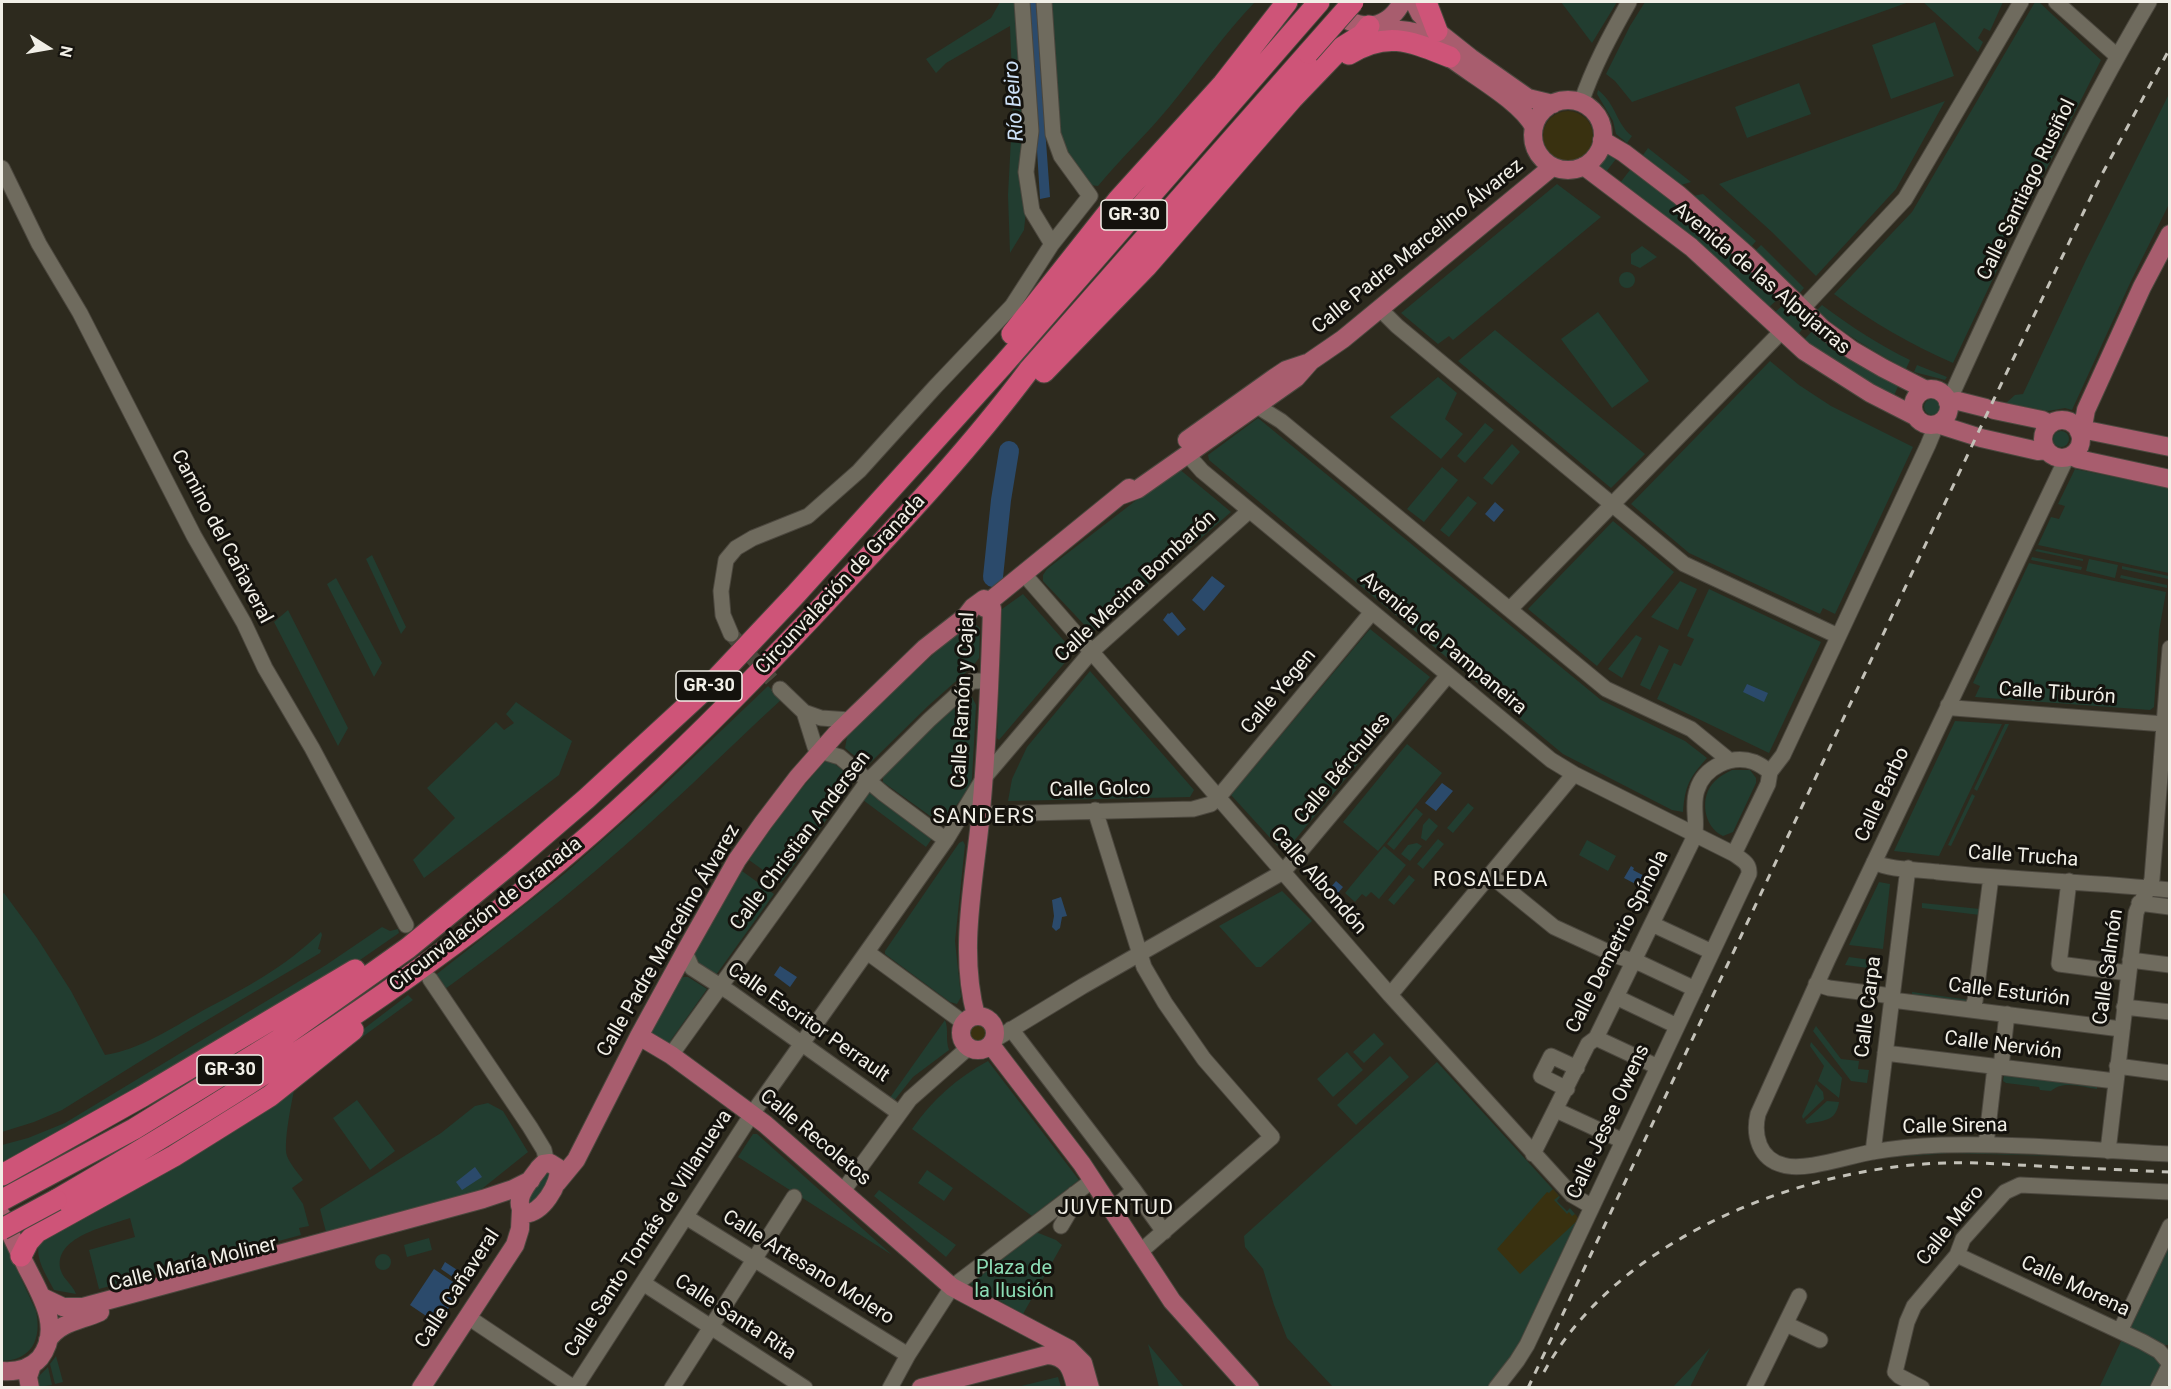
<!DOCTYPE html>
<html>
<head>
<meta charset="utf-8">
<style>
  body { margin:0 }
  #map { position:relative; width:2171px; height:1389px; overflow:hidden; background:#2d2a1e; font-family:Roboto,sans-serif }
  canvas { display:block }
  .frame { position:absolute; inset:0; border:3px solid #f1efe7; pointer-events:none }
  .north { position:absolute; left:18px; top:18px; width:60px; height:60px; -webkit-text-stroke:4px #14120d; paint-order:stroke; rotate:101deg; font-size:16px; font-weight:700; line-height:24px; text-align:center; color:#f1efe7 }
  .north::after { content:''; display:block; margin:auto; width:21px; height:27px; background:#f1efe7; clip-path:polygon(50% 0,100% 100%,50% 72%,0 100%) }
</style>
</head>
<body>
<div id="map">
<canvas width="2171" height="1389"></canvas>
<div class="frame"></div>
<div class="north">N</div>
</div>
<script>
const ctx = document.querySelector('canvas').getContext('2d');
ctx.lineJoin = 'round';
function fill(path, color) { ctx.fillStyle = color; ctx.fill(path, 'evenodd'); }
function stroke(path, color, width, dash) { ctx.strokeStyle = color; ctx.lineWidth = width; ctx.lineCap = dash ? 'butt' : 'round'; ctx.setLineDash(dash || []); ctx.stroke(path); }
function drawText(font, color, halo, rows, align = 'center') {
  ctx.font = font + ' Roboto,sans-serif'; ctx.lineWidth = 6; ctx.setLineDash([]); ctx.textBaseline = 'middle'; ctx.strokeStyle = halo; ctx.fillStyle = color; for (const [text, x, y, turn = 0] of rows) {
    ctx.save(); ctx.translate(x, y); ctx.rotate((+turn || 0) * Math.PI / 180); ctx.textAlign = isNaN(turn) ? turn : align; if (halo) ctx.strokeText(text, 0, 0); ctx.fillText(text, 0, 0); ctx.restore();
  }
}
const green = new Path2D(`
  M1000,2H1016L1025,131L1026,211L1024,230L1010,253L1008,195L1013,101L1010,26L946,63L936,73L926,59L991,18Z
  M1046,2H1255C1224,34 1198,72 1170,106C1147,134 1121,158 1098,186L1089,185L1065,154L1057,135Z
  M1561,2H1617L1592,43Z
  M1645,2H1909L1632,102L1615,81L1606,74L1630,26Z
  M1923,2H2003L1990,31L1984,28L1978,38L1983,42L1978,52Z
  M2035,2H2039L2101,60L2013,236L2006,233L2000,246L2007,249L1953,363C1910,344 1872,322 1834,294L1912,212Z
  M1935,22L1954,76L1891,99L1872,45Z
  M1799,83L1811,114L1747,138L1735,107Z
  M1598,90C1617,105 1616,124 1632,136L1627,143L1616,134L1613,121L1597,94Z
  M2169,94V204L2131,281L2072,410L2065,408L2048,411L2006,403L2015,395L2023,394L2086,260Z
  M1945,101L1896,189L1816,276L1773,233L1719,184Z
  M1648,148L1691,182L1681,185L1643,155Z
  M1610,149L1619,155L1606,172L1597,166Z
  M1633,166L1677,201L1780,297L1767,309L1620,183Z
  M1557,184L1601,217L1453,340L1449,336L1438,344L1401,313Z
  M1703,194L1756,241L1751,247L1693,196Z
  M1761,245L1804,288L1799,294L1755,251Z
  M1642,246L1657,257L1640,268L1631,264V254Z
  M1619 280a8 8 0 1 1 16 0a8 8 0 1 1-16 0Z
  M1785,303L1806,324L1797,336L1773,314Z
  M1822,305C1850,326 1879,345 1910,360L1906,369C1874,352 1845,334 1816,311Z
  M1598,312L1649,381L1612,408L1561,339Z
  M1495,330L1645,454L1611,488L1458,361Z
  M1813,330L1899,384L1893,398L1803,341Z
  M1770,361L1799,385L1831,406L1913,447L1835,614L1823,608L1820,614L1689,553L1631,504Z
  M1917,365L1947,377L1945,380L1914,372Z
  M1438,377L1457,393L1445,419L1463,434L1441,459L1390,417Z
  M1924 407a8 8 0 1 1 16 0a8 8 0 1 1-16 0Z
  M1258,418L1601,700L1685,741L1707,758C1690,777 1685,785 1683,812L1672,810L1563,754L1209,460L1208,455Z
  M1485,423L1494,430L1465,463L1457,456Z
  M2053 439a8 8 0 1 1 16 0a8 8 0 1 1-16 0Z
  M1512,444L1520,452L1492,485L1483,478Z
  M1442,467L1458,480L1424,522L1407,509Z
  M1178,468L1231,512L1092,633L1043,581V575L1047,569Z
  M2075,469L2169,488V573L2038,545L2051,517L2059,519L2065,506L2058,504Z
  M1468,496L1477,503L1449,537L1440,530Z
  M1613,521L1674,572L1597,666L1528,609Z
  M2037,549L2083,559V561L2035,551Z
  M372,555L406,627L401,634L366,559Z
  M2032,557L2082,567L2081,570L2031,560Z
  M2089,559L2118,565L2115,578L2086,571Z
  M2029,563L2166,592L2159,631L2154,707L2150,710L1975,697L1980,686L1973,683Z
  M2122,566L2169,576L2168,579L2122,569Z
  M2121,575L2167,585V588L2120,578Z
  M336,578L382,663L374,677L327,584Z
  M1680,581L1697,589L1678,630L1651,617Z
  M1709,589L1821,642L1769,753L1657,699L1674,663L1681,666L1694,639L1687,636Z
  M1023,594L1074,652L999,740L997,738L1002,609Z
  M288,610L348,728L338,746L274,622Z
  M975,624L980,628L979,658L973,666L928,706L870,763H863L845,748L847,737L886,696L966,626Z
  M1370,629L1430,677L1284,853L1231,795Z
  M1636,635L1642,638L1622,678L1608,669Z
  M1659,645L1669,650L1650,690L1640,685Z
  M1090,671L1194,790L1190,797L1008,801L1012,779L1027,747Z
  M768,686L782,699C721,755 663,814 600,867C549,911 496,952 441,992L433,977L564,874L655,794Z
  M964,697H972L976,705L972,779L969,788L945,821L940,823L883,782V775L922,736Z
  M516,702L572,741L559,775L424,878L413,860L455,818L427,788L496,722L504,730L514,723L506,714Z
  M1955,721L2002,724L1939,856L1894,851Z
  M2005,724H2009L1977,791L1974,789Z
  M1407,744L1442,773L1378,851L1343,822Z
  M830,760L852,778V784L781,883L749,860L786,807L824,762Z
  M1732,770H1750L1756,778V783L1733,832L1723,836C1703,827 1699,796 1715,781C1720,776 1726,773 1732,770Z
  M870,792H873L933,837L926,847L863,800Z
  M1972,794L1975,796L1951,846L1948,845Z
  M1468,803L1474,808L1453,833L1447,828Z
  M1416,808L1423,814L1394,850L1387,844Z
  M1429,818L1438,826L1426,841L1421,838L1423,825Z
  M1438,839L1444,844L1423,869L1417,864Z
  M1587,840L1616,856L1608,871L1579,855Z
  M963,841L965,845L955,941L961,997L957,1004L950,1002L885,954V951L959,843Z
  M1417,843L1422,846L1410,861L1401,854L1408,845Z
  M1384,846L1406,865L1379,899L1371,892L1366,897L1362,894L1355,902L1345,893Z
  M742,871L774,894L716,975L695,960V949Z
  M1409,875L1415,880L1394,905L1388,900Z
  M1879,882L1890,884L1883,949L1849,945Z
  M1282,891L1312,921L1261,967H1256L1219,926Z
  M4,893L37,938L71,991L105,1055C141,1049 170,1029 202,1011C247,987 284,968 321,932L322,935L318,949L321,950L320,953L192,1029L62,1110L34,1122L2,1132V894Z
  M1922,903L1980,909V915L1922,908Z
  M382,927L390,931L398,929L399,933L328,982L2,1166V1145L28,1138L65,1123L326,965Z
  M1849,957L1877,961L1876,969L1845,965Z
  M684,977H688L707,989L671,1040L674,1043L671,1046L649,1036L679,979Z
  M1912,992L1970,1000V1003L1912,995Z
  M408,995L413,1000L295,1086C292,1100 283,1143 287,1156C290,1164 298,1173 303,1180L292,1188L303,1204L309,1226L299,1228L301,1235L99,1289L89,1250L135,1237L130,1218C108,1226 51,1237 61,1271C64,1280 73,1285 76,1294L54,1290C46,1274 35,1260 39,1241L280,1093Z
  M945,1020C949,1030 945,1039 949,1050L913,1077L893,1102L889,1099Z
  M1816,1026L1841,1059L1859,1061L1858,1069L1869,1070L1867,1083L1851,1081L1813,1031Z
  M1374,1033L1384,1044L1364,1063L1353,1052Z
  M1811,1042L1842,1078L1839,1098L1818,1081L1824,1066L1810,1046Z
  M1347,1052L1363,1070L1333,1097L1317,1079Z
  M1390,1056L1409,1077L1356,1125L1337,1105Z
  M988,1061L1079,1180L1032,1216L912,1129C932,1100 957,1078 988,1061Z
  M1437,1062L1559,1196L1560,1197L1557,1201L1567,1211L1570,1208L1579,1219L1516,1351L1488,1387H1333L1287,1338L1274,1305L1263,1269L1245,1247L1244,1236Z
  M2004,1075L2097,1086V1089C2082,1087 2063,1080 2051,1091L2040,1090L2039,1087L2006,1083L2003,1081Z
  M1816,1084L1823,1092L1824,1099L1803,1119L1802,1116Z
  M357,1100L395,1151L370,1170L333,1118Z
  M1827,1101L1839,1102C1836,1122 1824,1120 1807,1124L1805,1121Z
  M488,1103L503,1111L528,1152L478,1192L326,1232L320,1209L441,1133L475,1106Z
  M753,1134H757L892,1255L738,1157Z
  M1950,1152L2118,1158L1950,1153L1888,1158Z
  M544,1169L555,1171L531,1208L524,1199Z
  M927,1170L953,1188L944,1201L918,1183Z
  M879,1190L956,1245L946,1257L874,1196Z
  M1036,1232L1056,1240L1062,1245L1023,1314L970,1284Z
  M2,1237L36,1311C42,1339 32,1360 2,1361Z
  M429,1238L432,1250L407,1257L404,1245Z
  M2169,1242V1345H2161L2129,1327Z
  M375 1262a8 8 0 1 1 16 0a8 8 0 1 1-16 0Z
  M2122,1339L2154,1354L2162,1364L2152,1387L2099,1388Z
  M1148,1344L1184,1387H1159Z
  M1710,1348L1690,1387H1673Z
  M56,1356L63,1382L55,1384L50,1364Z
  M48,1367L52,1385L39,1387V1376Z
  M1058,1377L1061,1387H1017Z`);
const sand = new Path2D(`
  M1543 136a25 25 0 1 1 50 0a25 25 0 1 1-50 0Z
  M968 1033a10 10 0 1 1 20 0a10 10 0 1 1-20 0Z
  M1553,1189L1559,1196L1554,1200L1567,1214L1569,1212L1572,1216L1575,1214L1579,1219L1520,1274L1497,1249L1547,1192L1549,1193Z`);
const water = new Path2D(`
  M1028,2H1036L1050,197L1040,199Z
  M1495,502L1504,510L1494,522L1485,514Z
  M1212,576L1225,586L1204,611L1192,600Z
  M1172,612L1186,629L1178,636L1163,620L1168,613L1169,614Z
  M1747,684L1768,693L1764,702L1743,692Z
  M1442,783L1453,791L1436,811L1425,803Z
  M1631,866L1634,868L1633,870L1652,880L1647,890L1624,878Z
  M1336,881L1343,887L1333,899L1326,893Z
  M1061,897L1067,916L1062,917L1060,928L1056,931L1052,927L1054,916L1052,900Z
  M780,966L797,977L790,987L774,975Z
  M475,1167L482,1177L462,1190L456,1182Z
  M445,1262L465,1275L460,1282L441,1269Z
  M434,1269L462,1288L438,1324L410,1305Z`);
const river = new Path2D(`
  M993,577L1001,500L1009,451`);
const minorTunnel = new Path2D(`
  M731,634L780,689`);
const minor = new Path2D(`
  M1022,2L1031,131L1026,172L1032,211L1052,244
  M2056,2L2117,56
  M1581,103C1593,67 1611,34 1629,2
  M2,168L39,244L80,313L194,536L244,623L265,668L312,748L406,925
  M1380,309L1397,326L1684,564L1838,636
  M1801,310L1905,199L2021,2
  M1947,399L1953,392C2013,260 2075,127 2149,2
  M1257,406L1281,421L1606,689L1691,729L1729,760
  M1187,454L1202,471L1551,760L1574,774L1734,854C1742,860 1750,863 1749,874L1527,1345L1517,1361L1496,1388
  M2067,457L1828,959L1758,1114C1753,1135 1759,1159 1783,1165C1804,1172 1849,1156 1872,1152C1895,1148 1918,1146 1941,1145C2017,1143 2094,1150 2170,1154
  M1023,573L1390,995L1572,1195L1591,1206
  M1510,609L1781,332
  M731,634L723,615L721,591L726,560L736,548L753,538L808,516L859,471L935,387L1012,306L1052,244L1090,196L1061,156L1053,134L1044,2
  M780,689L804,712L815,747L820,751L840,757L884,794L946,840
  M1948,705L1954,708L2164,724
  M804,712L821,718L850,720
  M1095,810L1144,967L1165,1003L1204,1059L1272,1137L1140,1252
  M971,811L986,814L1193,809L1211,804L1222,793L1372,612
  M1734,854L1768,784L1770,772L1783,755L1928,445L1933,433L1932,425
  M1874,862C1893,871 1918,869 1938,872C2015,880 2093,882 2170,890
  M1490,875L1554,927L1617,956L1642,964L1695,989
  M2069,881L2059,964L2128,973
  M2139,903L2170,907
  M1652,924L1712,952
  M685,952L692,968L731,993L899,1113
  M867,952L964,1023
  M2130,960L2170,965
  M430,979L530,1127L544,1150L547,1163
  M1816,984L1829,988L1892,996
  M1390,995L1574,774
  M1616,997L1677,1026
  M1892,1000L2121,1029
  M2124,1007L2170,1012
  M1971,1010L1975,1001L1991,877
  M1011,1029L1134,1190L1164,1232
  M1596,1038L1658,1067
  M994,1040L1083,986L1283,872L1448,675
  M1885,1053L2115,1081
  M671,1055L868,781L929,720L972,681H990
  M2117,1066L2170,1073
  M2001,1067L2007,1014
  M1567,1089L1541,1076L1551,1056L1577,1068
  M1556,1110L1623,1141
  M1986,1145L1995,1067
  M2108,1151L2136,913C2140,901 2149,891 2152,879L2170,648
  M1873,1152L1908,868
  M1533,1154L1588,1044L1596,1038L1686,854C1689,847 1694,840 1695,832C1697,818 1692,804 1697,790C1704,767 1732,754 1754,762C1759,764 1765,768 1770,772
  M843,1191L910,1099L968,1048
  M1113,1209L1134,1190
  M686,1217L908,1355
  M1061,1226L1071,1209L1074,1194
  M1957,1255L2143,1342L2159,1351L2170,1364
  M643,1283L805,1388
  M468,1317L574,1388
  M1786,1324L1820,1340
  M2120,1331L2170,1226
  M575,1388L752,1114L946,840L983,779L1091,652L1249,511
  M672,1388L794,1197
  M890,1388L908,1355L952,1287L1093,1180
  M1754,1388L1799,1296
  M1922,1388L1899,1376L1895,1372L1907,1322L1914,1306L1957,1255L1963,1239L2005,1192L2020,1185L2170,1192
  M2158,1388L2170,1364`);
const major = new Path2D(`
  M1414,2L1420,14L1437,31L1471,58L1528,98L1553,104
  M1349,21C1372,31 1391,23 1402,2
  M1377,25C1393,32 1412,28 1427,37C1436,43 1443,52 1452,59C1476,77 1521,102 1534,127
  M1533 135a35 35 0 1 1 70 0a35 35 0 1 1-70 0Z
  M1602,140L1624,153L1679,195L1747,255L1822,328L1852,350L1883,368L1926,390
  M1584,166L1691,247L1804,351L1870,393L1915,416
  M1913 407a18 18 0 1 1 36 0a18 18 0 1 1-36 0Z
  M1948,403L1958,401L1986,408
  M1994,410L2042,420L2050,424
  M2043 439a19 19 0 1 1 38 0a19 19 0 1 1-38 0Z
  M1937,424L1981,438L2038,451L2046,450
  M2078,429L2084,421L2086,410L2142,287L2170,234
  M2079,432L2086,430L2170,447
  M1187,440L1274,378L1286,370L1307,363
  M2071,456L2078,459L2170,479
  M1122,495L1138,489L1296,378L1311,361L1343,339L1552,167
  M985,608L990,601L1129,488
  M961 1033a17 17 0 1 1 34 0a17 17 0 1 1-34 0Z
  M976,1016C958,949 975,879 981,811C987,744 990,677 992,609L990,601
  M639,1036L671,1055L765,1124L952,1287L1069,1349L1083,1363L1090,1388
  M991,1045L1082,1164L1172,1301L1250,1388
  M550,1163L558,1168C562,1182 540,1217 524,1213C511,1199 531,1180 539,1168L543,1164Z
  M557,1183L576,1160L639,1036L685,952L737,860L763,823L798,777L836,734L925,648L966,616L973,607L984,599L990,601
  M2,1216C10,1233 18,1250 26,1266C40,1294 63,1328 40,1358C30,1369 16,1372 2,1371
  M42,1297L63,1307H83L483,1199L513,1189L531,1180
  M48,1340C61,1321 81,1321 100,1312
  M30,1388L28,1377L32,1365
  M421,1388L515,1245L520,1229L521,1210
  M921,1388L1047,1355C1068,1356 1072,1370 1076,1388`);
const highway = new Path2D(`
  M1426,2L1437,31
  M1349,54C1388,30 1412,42 1450,57
  M1012,334L1118,200L1223,84L1287,2
  M1044,372L1146,267L1292,99L1341,48L1362,35L1369,26
  M2,1175L143,1096L355,970
  M2,1200L134,1129L277,1041L408,948L514,861L586,799L714,681L796,594L1002,366L1319,2
  M56,1200C200,1117 341,1029 474,929C609,828 728,708 842,585C907,516 972,446 1029,370L1308,53
  M21,1256L28,1242L37,1232L174,1156L270,1096L353,1030`);
const rail = new Path2D(`
  M1544,1372C1614,1244 1784,1174 1924,1164C1962,1161 2000,1164 2038,1166C2082,1168 2126,1170 2170,1172
  M1528,1388L1994,399L2100,178L2170,48`);
const highwayBridge = new Path2D(`
  M1308,53L1353,2
  M2,1229L56,1200`);
const shields = [
  [1134,215,66],
  [709,686,66],
  [230,1070,66]
];
const shieldNames = [
  ["GR-30",1134,215],
  ["GR-30",709,686],
  ["GR-30",230,1070]
];
const streetNames = [
  ["Calle Santiago Rusiñol",2027,190,-64],
  ["Calle Padre Marcelino Álvarez",1418,247,-39],
  ["Avenida de las Alpujarras",1761,279,40],
  ["Camino del Cañaveral",221,537,62],
  ["Circunvalación de Granada",841,585,-47],
  ["Calle Mecina Bombarón",1136,587,-43],
  ["Avenida de Pampaneira",1443,644,40],
  ["Calle Yegen",1279,692,-50],
  ["Calle Tiburón",2057,694,4],
  ["Calle Ramón y Cajal",964,700,-87],
  ["Calle Bérchules",1343,769,-50],
  ["Calle Golco",1100,790,-1],
  ["Calle Barbo",1883,795,-65],
  ["Calle Christian Andersen",801,841,-53],
  ["Calle Trucha",2023,857,4],
  ["Calle Albondón",1318,881,49],
  ["Circunvalación de Granada",486,915,-38],
  ["Calle Padre Marcelino Álvarez",669,941,-60],
  ["Calle Demetrio Spínola",1618,942,-63],
  ["Calle Salmón",2109,967,-82],
  ["Calle Esturión",2009,993,7],
  ["Calle Carpa",1869,1007,-83],
  ["Calle Escritor Perrault",808,1023,35],
  ["Calle Nervión",2003,1046,7],
  ["Calle Jesse Owens",1609,1122,-65],
  ["Calle Sirena",1955,1127,-1],
  ["Calle Recoletos",815,1138,40],
  ["Calle Mero",1951,1226,-52],
  ["Calle Santo Tomás de Villanueva",649,1234,-57],
  ["Calle María Moliner",193,1265,-14],
  ["Calle Artesano Molero",808,1268,32],
  ["Calle Morena",2075,1287,25],
  ["Calle Cañaveral",458,1289,-57],
  ["Calle Santa Rita",735,1318,33]
];
const parkNames = [
  ["Plaza de",1014,1269],
  ["la Ilusión",1014,1292]
];
const waterNames = [
  ["Río Beiro",1015,101,-94]
];
const neighbourhoodNames = [
  ["SANDERS",984,818],
  ["ROSALEDA",1491,881],
  ["JUVENTUD",1116,1209]
];
fill(green, '#223d30');
fill(sand, '#393110');
fill(water, '#2b4a6b');
stroke(river, '#2b4a6b', 20);
stroke(minorTunnel, '#4a483c', 15, [15, 8]);
stroke(minor, '#4b473e', 17);
stroke(major, '#4b473e', 20);
stroke(highway, '#4b473e', 23);
stroke(minor, '#6f6b5e', 15);
stroke(major, '#a85d6e', 18);
stroke(highway, '#ce5478', 21);
stroke(rail, '#c3c1b8', 3, [8, 8]);
stroke(highwayBridge, '#4b473e', 23, []);
stroke(highwayBridge, '#ce5478', 21);
for (const [x, y, w] of shields) { const box = new Path2D(); box.roundRect(x - w / 2, y - 15, w, 30, 4.5); ctx.fillStyle = '#14120d'; ctx.fill(box); stroke(box, '#f1efe7', 1.5); }
drawText('bold 18px', '#f1efe7', null, shieldNames);
drawText('20px', '#f1efe7', '#14120d', streetNames);
drawText('20px', '#8cdcb5', '#14120d', parkNames);
drawText('italic 21px', '#cce0f7', '#14120d', waterNames);
ctx.letterSpacing = '1.5px';
drawText('21px', '#f1efe7', '#14120d', neighbourhoodNames);
ctx.letterSpacing = '0px';
</script>
</body>
</html>
